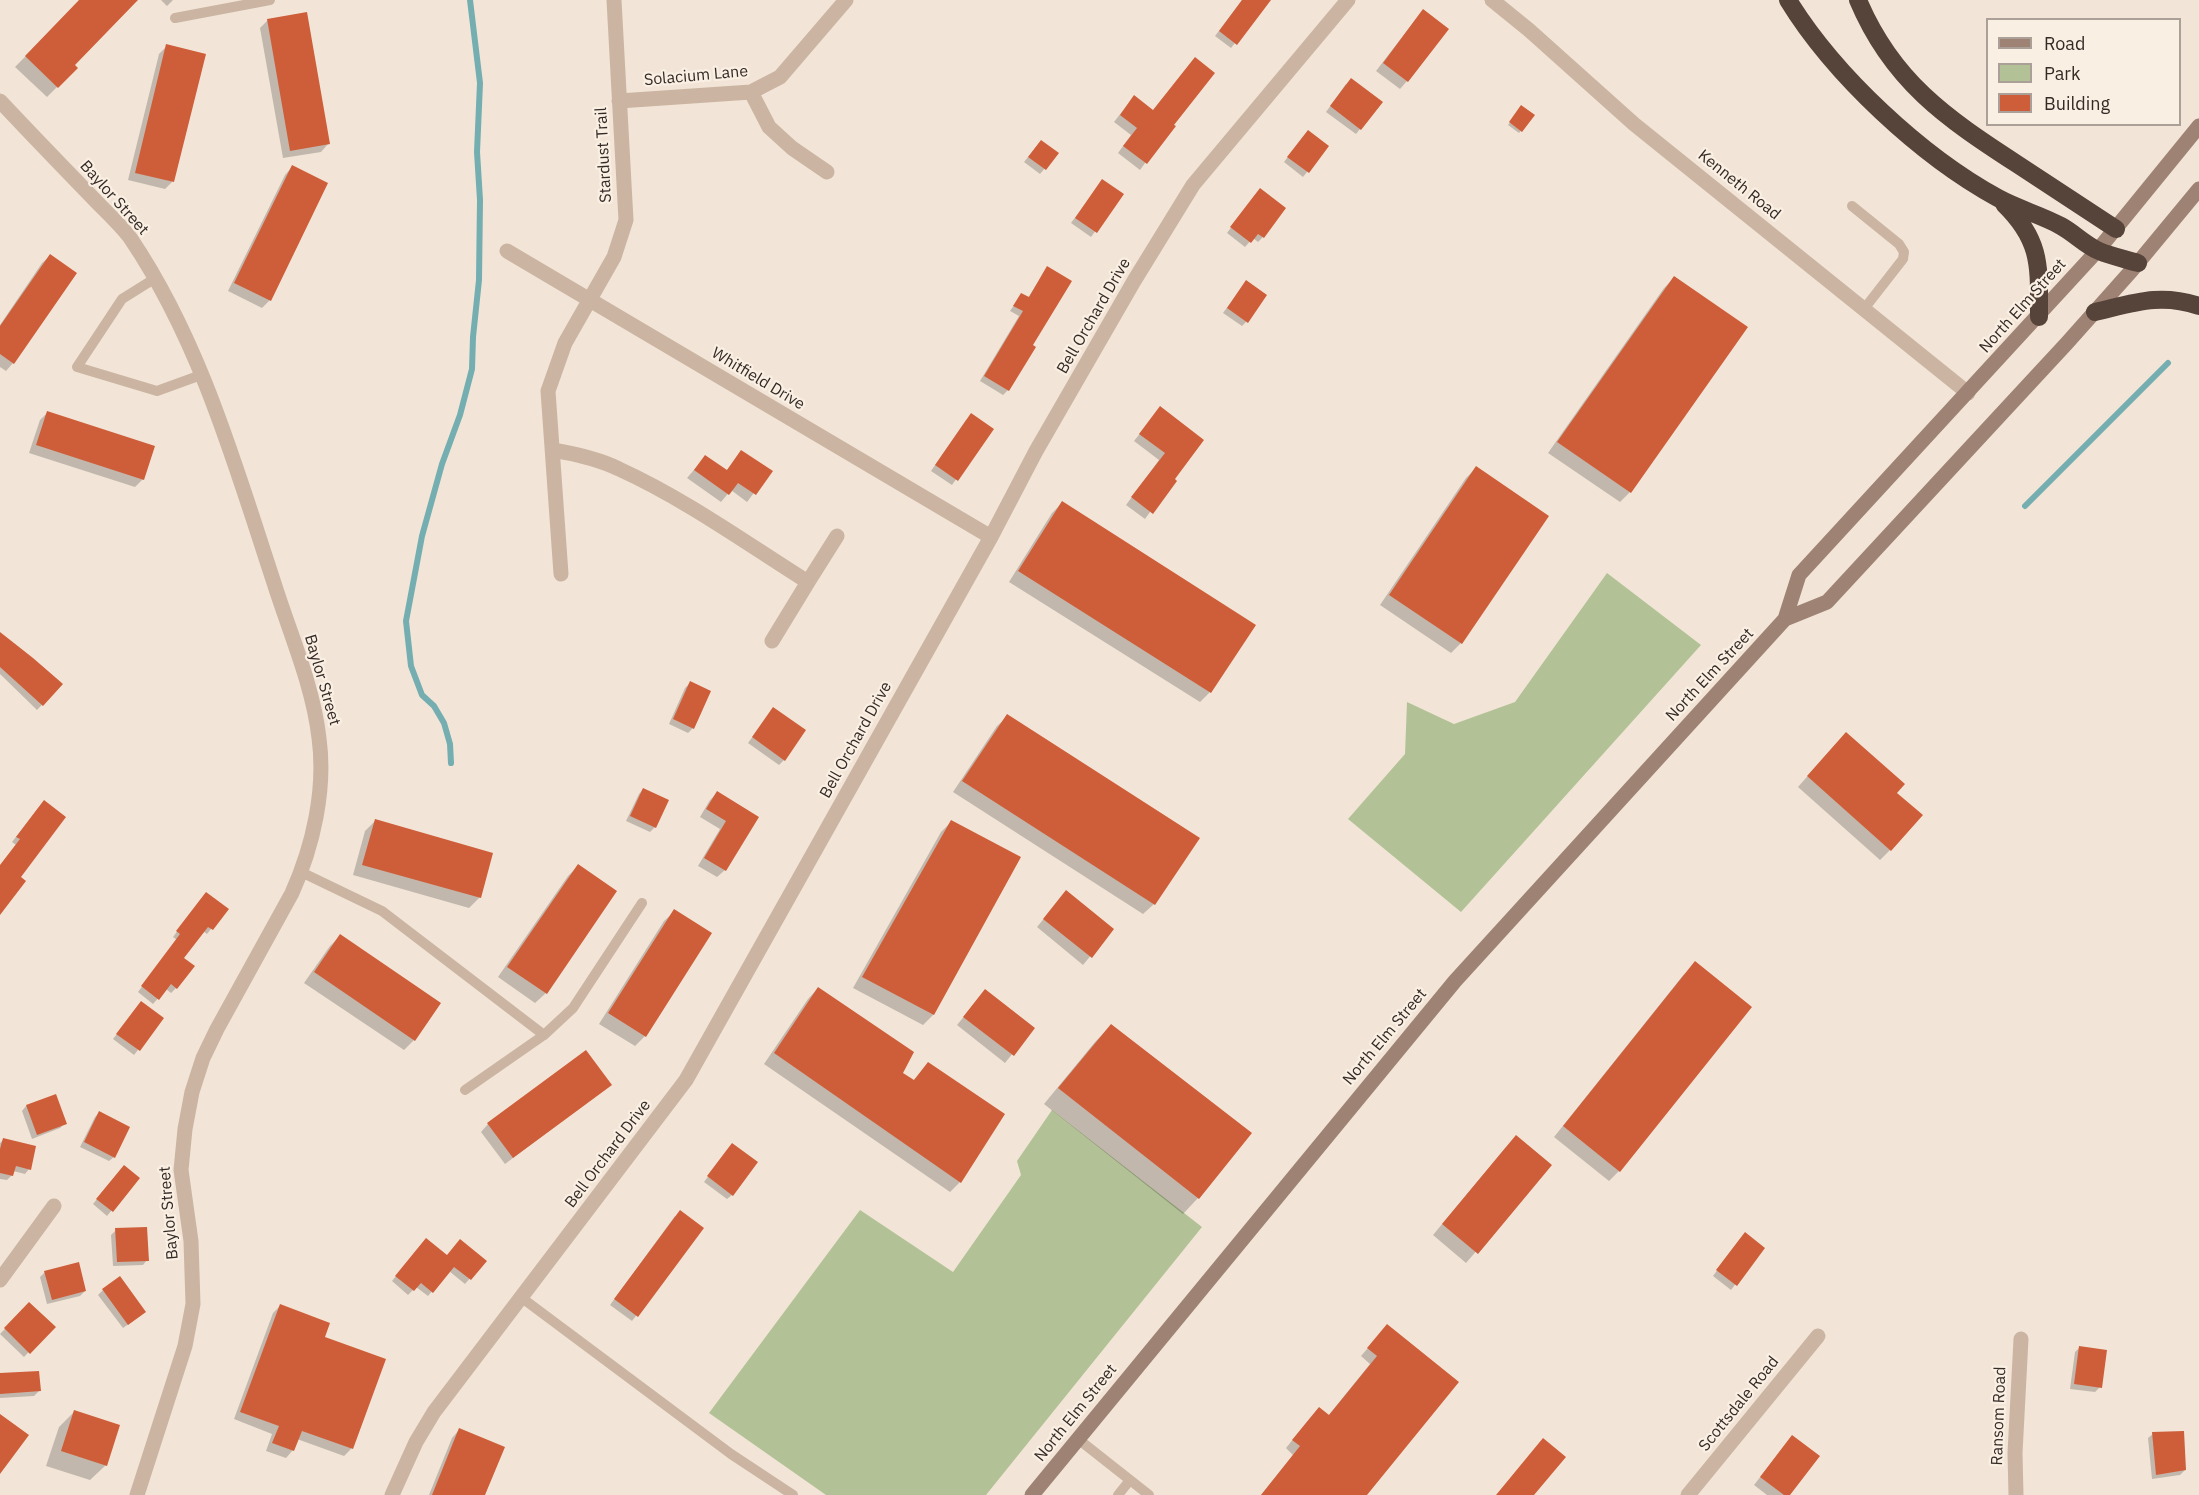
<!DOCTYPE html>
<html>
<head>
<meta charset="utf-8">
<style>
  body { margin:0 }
  #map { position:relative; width:2199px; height:1495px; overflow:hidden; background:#f2e5d7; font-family:"IBM Plex Sans",sans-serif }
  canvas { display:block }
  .legend { position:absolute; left:1986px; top:18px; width:195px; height:108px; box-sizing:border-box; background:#faefe3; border:2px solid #aba097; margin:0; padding:8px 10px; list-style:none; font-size:18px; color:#352a25 }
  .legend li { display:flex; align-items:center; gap:12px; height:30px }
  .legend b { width:30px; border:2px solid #aba097 }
</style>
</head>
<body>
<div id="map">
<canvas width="2199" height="1495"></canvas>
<ul class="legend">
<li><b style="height:8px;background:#9e8374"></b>Road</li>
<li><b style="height:16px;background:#b3c296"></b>Park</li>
<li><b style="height:16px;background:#ce5e39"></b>Building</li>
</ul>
</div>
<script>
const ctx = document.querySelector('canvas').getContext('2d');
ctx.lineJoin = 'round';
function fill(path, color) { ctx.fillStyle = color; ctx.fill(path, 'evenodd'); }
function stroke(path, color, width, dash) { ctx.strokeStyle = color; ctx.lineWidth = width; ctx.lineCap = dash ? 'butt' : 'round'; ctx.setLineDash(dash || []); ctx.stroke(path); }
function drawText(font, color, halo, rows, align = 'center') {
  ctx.font = font + ' "IBM Plex Sans",sans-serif'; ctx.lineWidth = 4.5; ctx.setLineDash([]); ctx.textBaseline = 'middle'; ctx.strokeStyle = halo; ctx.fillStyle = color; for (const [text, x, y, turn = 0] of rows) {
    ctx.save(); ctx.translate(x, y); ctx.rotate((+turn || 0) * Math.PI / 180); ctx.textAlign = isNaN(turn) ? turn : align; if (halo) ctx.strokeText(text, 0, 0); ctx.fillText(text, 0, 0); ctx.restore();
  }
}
const green = new Path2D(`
  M1607,573L1701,645L1461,912L1348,819L1405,754L1407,702L1454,724L1515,702Z
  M1052,1110L1202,1227L986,1495H826L709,1413L860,1210L953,1272L1021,1175L1017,1161Z`);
const shadow = new Path2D(`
  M81,0H136L73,65L76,68L47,97L15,67Z
  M161,0H173L167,6Z
  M1242,0H1269L1231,48L1215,36Z
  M1416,19L1407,81L1400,89L1376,71Z
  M268,20L328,144L321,152L283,158L260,28Z
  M167,46L172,182L165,189L128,180L159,54Z
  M1346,84L1360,129L1356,134L1326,112Z
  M1128,104L1172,126L1140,170L1118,153L1131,135L1114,122Z
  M1520,109L1533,116L1519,133L1508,125Z
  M1303,137L1307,172L1303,177L1284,162Z
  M1036,147L1057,154L1040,174L1024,162Z
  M292,167L270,300L262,308L228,291L285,175Z
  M1102,181L1122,195L1091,237L1071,223Z
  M1255,195L1263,237L1258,242L1253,238L1245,247L1227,233Z
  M50,256L13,363L6,371L0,367V325L42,263Z
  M1047,268L1008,390L1003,395L980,381L1019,316L1010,311L1021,295L1028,298Z
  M1674,278L1630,492L1620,502L1548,453L1664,288Z
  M1242,287L1246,322L1242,326L1223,313Z
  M1160,408L1202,440L1145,519L1126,505L1159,460L1134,441Z
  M47,413L143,479L135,487L29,453L40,420Z
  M966,420L991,430L952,485L931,471Z
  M742,452L770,472L747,502L731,490L721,502L687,478L705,457L726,471Z
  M1476,468L1461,643L1451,653L1380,605L1466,478Z
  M1062,503L1210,692L1200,702L1009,582L1052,513Z
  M0,634L61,685L37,710L0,674Z
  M690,683L693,728L688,733L669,724L685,688Z
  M769,714L784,760L779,765L748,743Z
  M1008,716L1154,904L1143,914L953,792L997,726Z
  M1836,744L1895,793L1890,850L1880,860L1798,787Z
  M643,789L655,827L650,832L626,821L639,794Z
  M717,793L757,817L725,870L717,877L698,866L720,829L700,817L710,800Z
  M39,807L0,912V866L16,845L12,842Z
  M375,821L480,897L469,908L353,875L365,831Z
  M951,822L1019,858L933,1015L923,1025L853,988L941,832Z
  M578,866L546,993L535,1003L498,977L568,876Z
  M1066,892L1112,930L1083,965L1037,927Z
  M201,899L227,909L207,934L203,931L182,958L193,966L176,988L171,993L166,989L153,1004L138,992L177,940L173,937Z
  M675,911L645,1036L635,1046L599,1024L664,921Z
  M340,936L414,1040L404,1050L304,983L330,946Z
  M1685,973L1619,1171L1609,1181L1554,1137Z
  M818,988L901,1073L913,1081L928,1064L960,1182L950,1192L764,1064L808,999Z
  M985,991L1033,1028L1005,1063L957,1025Z
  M137,1008L162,1019L134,1055L113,1039Z
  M1111,1026L1250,1133L1198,1198L1183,1214L1044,1104L1095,1042Z
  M610,1085L505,1164L481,1132L488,1124Z
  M55,1096L65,1123L60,1128L32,1139L22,1111L26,1106Z
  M99,1113L114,1157L109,1161L80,1147L95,1117Z
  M3,1140L29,1169L25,1174L13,1171L12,1175L7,1180L0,1179V1143Z
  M1506,1147L1550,1166L1466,1263L1433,1235Z
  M728,1150L732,1195L727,1199L704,1182Z
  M119,1172L138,1178L107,1216L93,1204Z
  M675,1216L702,1229L632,1321L610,1305Z
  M116,1230L147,1260L143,1265L113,1266L111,1235Z
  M1740,1239L1763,1248L1731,1290L1713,1276Z
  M421,1245L446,1256L485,1261L465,1284L449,1271L428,1296L416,1287L408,1295L392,1281Z
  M45,1272L85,1291L80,1296L47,1304L40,1277Z
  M103,1290L140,1316L123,1328L98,1295Z
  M29,1304L53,1327L24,1357L0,1334Z
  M280,1306L323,1337L384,1360L351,1449L344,1456L297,1439L293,1450L286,1458L266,1451L272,1434L234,1419L273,1313Z
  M1387,1326L1365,1495H1261L1293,1455L1286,1448L1311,1417L1328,1416L1370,1364L1361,1356Z
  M2080,1347L2100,1387L2095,1392L2070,1389L2075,1352Z
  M0,1375L39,1391L34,1396L0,1398Z
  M74,1412L106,1465L90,1480L46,1466L59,1427Z
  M459,1430L483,1495H429L452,1438Z
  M2153,1434L2185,1470L2180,1475L2152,1479L2148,1438Z
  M1792,1436L1788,1495H1767L1754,1485Z`);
const stream = new Path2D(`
  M2025,506L2168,363
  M451,763L450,744L444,723L434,706L422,695L411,666L406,621L422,536L442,464L460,415L472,369L473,337L479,280L480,200L477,152L480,83L470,0`);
const building = new Path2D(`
  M79,0H138L75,65L78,68L58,88L25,56Z
  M1242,0H1271L1237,45L1219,31Z
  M1423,9L1449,29L1408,82L1383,63Z
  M307,12L330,144L290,151L267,19Z
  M166,44L206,54L174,182L135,173Z
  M1195,57L1215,73L1174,125L1176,126L1147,164L1123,146L1137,128L1120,115L1134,95L1153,110Z
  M1351,78L1383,102L1361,130L1330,106Z
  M1521,105L1535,115L1522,132L1509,122Z
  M1308,130L1329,146L1309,173L1287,157Z
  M1041,140L1059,153L1046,170L1028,157Z
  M292,165L328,183L271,301L234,283Z
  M1102,179L1124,194L1097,233L1075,218Z
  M1260,188L1286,208L1264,238L1258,234L1251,243L1230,227Z
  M50,254L77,273L14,364L0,354V326Z
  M1047,266L1072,281L1033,345L1036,347L1009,391L984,376L1023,311L1013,306L1021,293L1029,297Z
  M1674,276L1748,327L1631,493L1557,442Z
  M1246,280L1267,295L1248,323L1227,308Z
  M1160,406L1204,440L1175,479L1177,481L1153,514L1131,497L1165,453L1139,434Z
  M47,411L155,446L144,480L36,445Z
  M971,413L994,429L958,481L935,465Z
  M741,450L773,471L756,495L738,483L729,495L694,470L705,455L727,470Z
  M1476,466L1549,516L1462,644L1389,595Z
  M1062,501L1256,625L1211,693L1018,571Z
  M0,632L33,658L63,684L43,706L0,667Z
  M690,681L711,691L694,729L673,719Z
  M773,707L806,730L785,761L752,737Z
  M1007,714L1200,838L1155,905L962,781Z
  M1846,732L1905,784L1897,793L1923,815L1891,851L1807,776Z
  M643,788L669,800L656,828L630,816Z
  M717,791L759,817L726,871L704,858L726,821L706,809Z
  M44,800L66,817L21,877L26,881L0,915V865L20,839L16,837Z
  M375,819L493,853L481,898L362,865Z
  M951,820L1021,857L934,1015L862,977Z
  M578,864L617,891L547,994L507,967Z
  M1066,890L1114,929L1092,958L1043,919Z
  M206,892L229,909L213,930L208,927L184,958L195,966L177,989L171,984L159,1000L141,986L180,934L176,931Z
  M674,909L712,933L646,1037L608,1013Z
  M340,934L441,1003L415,1041L314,972Z
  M1695,961L1752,1007L1620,1172L1563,1126Z
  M818,987L914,1052L903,1073L914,1080L928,1062L1005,1114L961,1183L774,1053Z
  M985,989L1035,1028L1014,1056L963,1017Z
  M141,1001L164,1018L140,1051L116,1034Z
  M1111,1024L1252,1133L1199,1199L1058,1088Z
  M586,1050L612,1085L513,1158L487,1123Z
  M56,1094L67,1124L37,1135L26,1105Z
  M99,1111L130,1127L115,1158L84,1142Z
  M1516,1135L1552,1165L1478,1254L1442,1224Z
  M3,1138L36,1146L31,1170L16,1166L13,1176L0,1173V1149Z
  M732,1143L758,1162L733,1196L707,1176Z
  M124,1165L140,1178L113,1212L96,1199Z
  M680,1210L704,1228L638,1317L614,1299Z
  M147,1227L149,1261L117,1262L115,1228Z
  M1745,1232L1765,1248L1737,1286L1716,1270Z
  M426,1238L447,1255L460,1239L487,1261L471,1280L454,1267L433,1293L421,1283L414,1291L395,1276Z
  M79,1262L86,1291L52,1300L44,1271Z
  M120,1276L146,1312L128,1325L102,1289Z
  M29,1302L56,1327L30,1354L4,1328Z
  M280,1304L330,1323L325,1337L386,1359L353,1449L302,1431L294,1451L272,1443L279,1426L240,1412Z
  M1387,1324L1459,1382L1367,1495H1261L1300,1446L1292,1440L1319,1407L1329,1415L1377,1356L1367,1348Z
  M2079,1346L2107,1350L2102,1388L2074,1384Z
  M39,1371L41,1391L0,1394V1373Z
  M74,1410L120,1425L107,1466L61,1451Z
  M0,1414L29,1435L0,1474Z
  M459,1428L505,1447L485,1495H432Z
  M2184,1431L2186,1470L2156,1475L2152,1432Z
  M1792,1435L1820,1456L1790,1495H1784L1760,1477Z
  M1543,1438L1566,1457L1534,1495H1496Z`);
const lane = new Path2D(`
  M175,18L270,0
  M1852,206L1899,244L1904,252L1903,259L1864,309
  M154,279L122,299L77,367L157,391L201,375
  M301,872L382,911L544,1035L573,1008L642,903
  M465,1090L544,1035
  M522,1298L731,1454L793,1495
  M1078,1439L1149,1495
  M1118,1495L1130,1480`);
const street = new Path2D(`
  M1492,0L1529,30L1634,124L1968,393
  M751,92L769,127L792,148L827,172
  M0,101C30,133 60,164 91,196C104,210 120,224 131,239C201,343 236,468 275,586C291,636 313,686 319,738C326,790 313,846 292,893L217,1029L203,1058L192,1092L185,1129L181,1170L191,1241L193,1304L185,1346L137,1495
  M619,101L751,92L780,77L846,0
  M507,251L991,537
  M553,450C576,454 599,459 619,469C685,499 746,543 808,582L772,641
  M561,574L548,391L565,343L614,257L626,220L614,0
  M808,582L837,536
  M0,1280L54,1206
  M392,1495L416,1442L434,1412L686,1080L991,537L1036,451L1134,281L1193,185L1348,0
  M1688,1495L1818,1336
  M2016,1495L2015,1453L2021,1339`);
const secondary = new Path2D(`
  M1785,619L1827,602L2067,343L2132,270L2199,189
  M1032,1495L1455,981L1785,619L1799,575L2098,250L2199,126`);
const highway = new Path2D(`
  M1788,0C1834,75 1921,156 1998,198C2018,209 2041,215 2061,226C2074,233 2085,245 2099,251C2111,256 2125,259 2138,263
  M1858,0C1892,81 1946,118 2017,164C2050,186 2083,207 2116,229
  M2004,204C2042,241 2039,267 2039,317
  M2095,312C2134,303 2160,293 2199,306`);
const streetNames = [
  ["Solacium Lane",696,76,-5],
  ["Stardust Trail",604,155,-93],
  ["Kenneth Road",1739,185,39],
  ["Baylor Street",114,198,48],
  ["North Elm Street",2023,306,-48],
  ["Bell Orchard Drive",1094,316,-60],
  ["Whitfield Drive",758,379,31],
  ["North Elm Street",1710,675,-47],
  ["Baylor Street",322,680,74],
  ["Bell Orchard Drive",856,740,-61],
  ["North Elm Street",1385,1037,-50],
  ["Bell Orchard Drive",608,1154,-53],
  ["Baylor Street",169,1213,-95],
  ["Scottsdale Road",1739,1404,-51],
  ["North Elm Street",1076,1413,-51],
  ["Ransom Road",1999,1416,-88]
];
fill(green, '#b3c296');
fill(shadow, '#0003');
stroke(stream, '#74aeb1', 6);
fill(building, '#ce5e39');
stroke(lane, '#cbb5a2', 10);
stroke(street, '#cbb5a2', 15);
stroke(secondary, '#9e8374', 15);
stroke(highway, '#56443b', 18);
drawText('16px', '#352a25', '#faefe3', streetNames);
</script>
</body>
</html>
